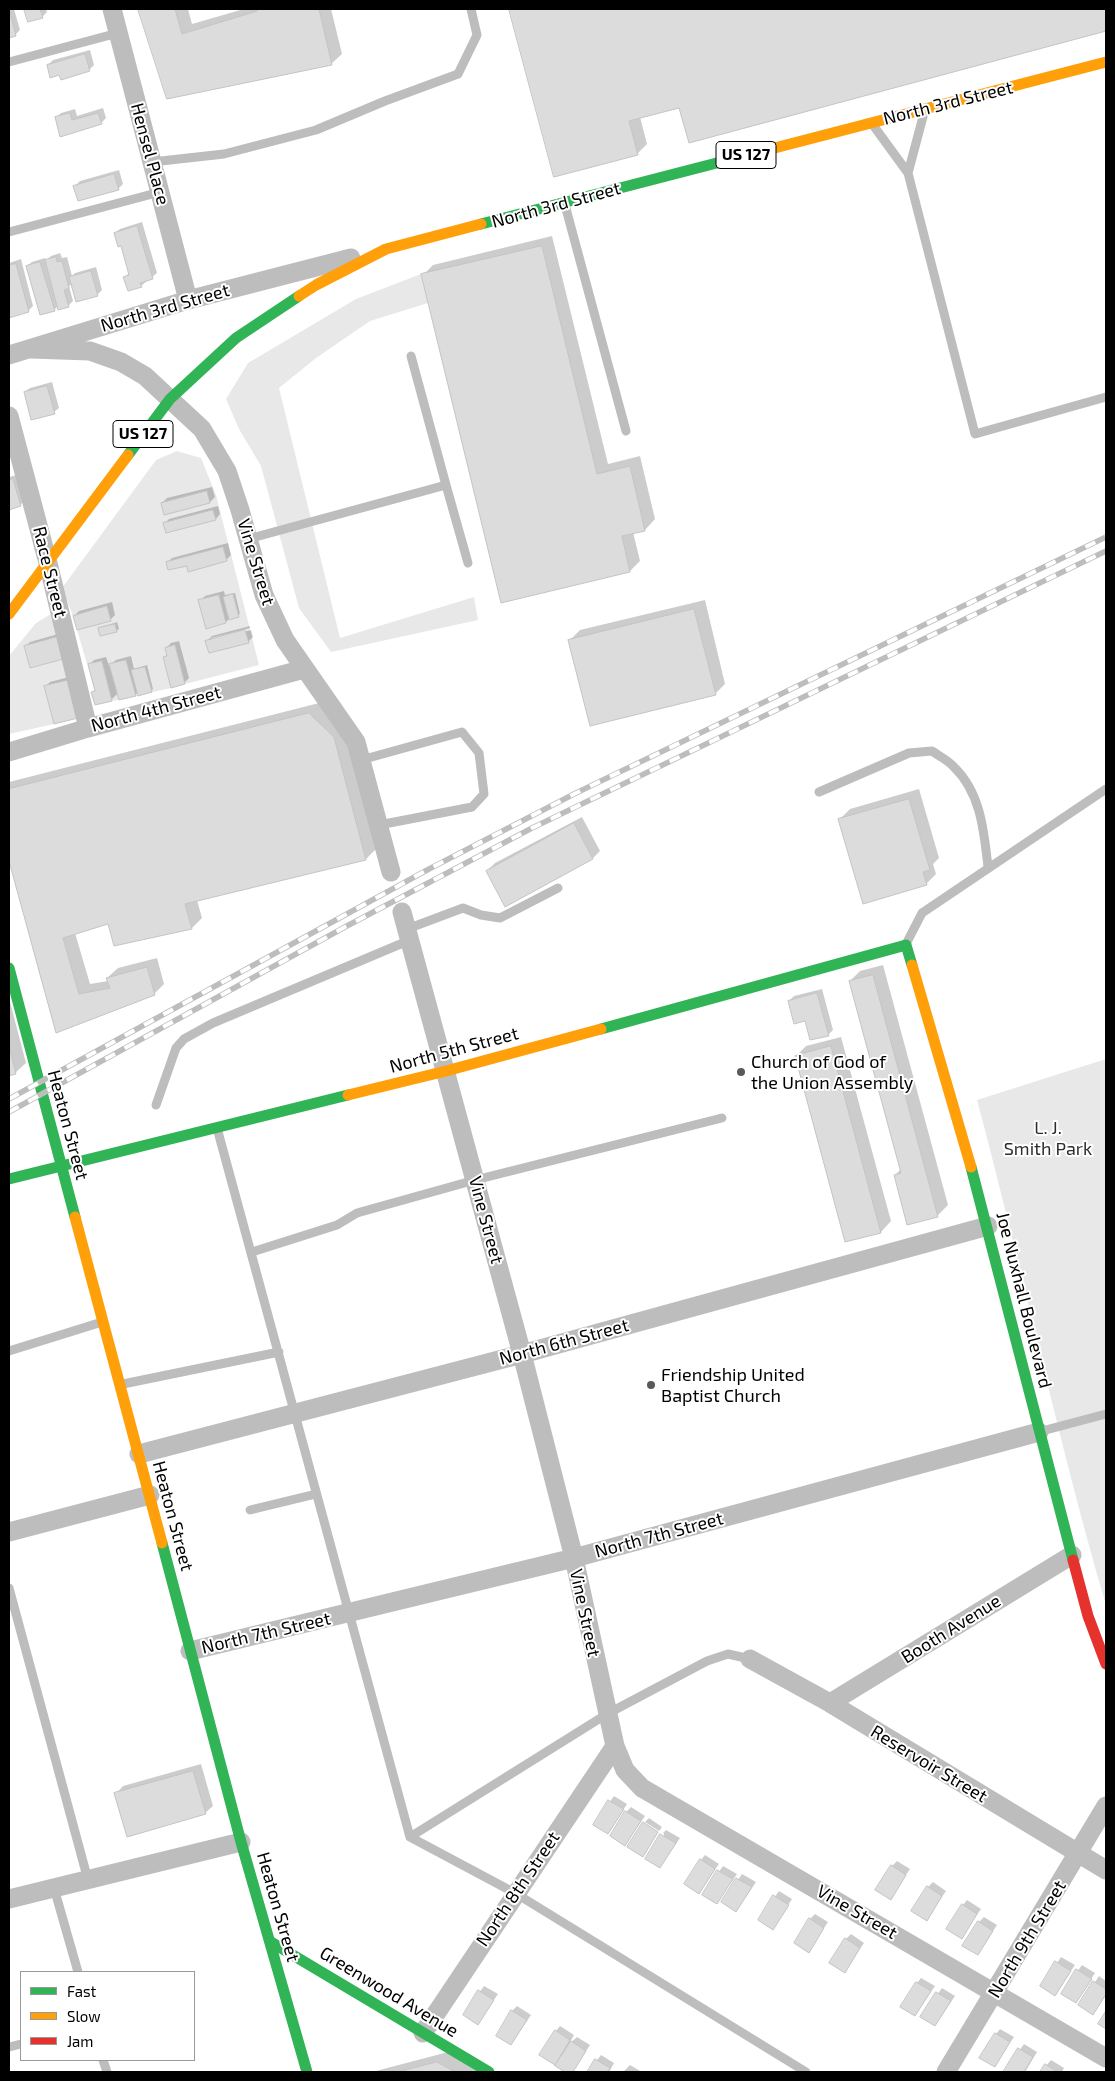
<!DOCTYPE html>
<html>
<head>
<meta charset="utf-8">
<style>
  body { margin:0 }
  #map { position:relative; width:1115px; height:2081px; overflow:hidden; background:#fff; font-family:"Exo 2",sans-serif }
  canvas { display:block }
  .frame { position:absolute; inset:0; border:10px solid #000; pointer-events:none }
  .legend { position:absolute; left:20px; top:1971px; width:175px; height:90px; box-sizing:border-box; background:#fff; border:1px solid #999; margin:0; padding:6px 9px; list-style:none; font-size:15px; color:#000 }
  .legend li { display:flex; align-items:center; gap:10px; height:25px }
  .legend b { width:25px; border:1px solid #999 }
</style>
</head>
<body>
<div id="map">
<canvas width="1115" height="2081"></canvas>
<div class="frame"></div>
<ul class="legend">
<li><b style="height:6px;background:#30b455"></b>Fast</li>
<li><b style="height:6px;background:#ff9f0a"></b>Slow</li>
<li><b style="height:6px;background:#e5322d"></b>Jam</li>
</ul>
</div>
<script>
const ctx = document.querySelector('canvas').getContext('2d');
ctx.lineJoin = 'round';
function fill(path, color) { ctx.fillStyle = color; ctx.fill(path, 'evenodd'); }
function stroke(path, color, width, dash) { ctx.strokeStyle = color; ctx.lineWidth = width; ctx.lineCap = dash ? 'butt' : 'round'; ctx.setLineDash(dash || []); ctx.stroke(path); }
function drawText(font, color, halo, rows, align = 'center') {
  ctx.font = font + ' "Exo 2",sans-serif'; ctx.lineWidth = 4; ctx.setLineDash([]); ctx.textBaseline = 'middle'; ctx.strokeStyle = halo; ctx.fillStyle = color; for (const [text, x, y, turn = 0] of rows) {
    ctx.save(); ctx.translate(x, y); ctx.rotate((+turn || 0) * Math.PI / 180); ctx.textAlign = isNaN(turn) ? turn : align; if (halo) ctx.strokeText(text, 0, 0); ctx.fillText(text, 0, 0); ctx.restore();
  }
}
const green = new Path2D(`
  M421,274L428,303L370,321L316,358L279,388L340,638L474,597L478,620L331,652L299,608L261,466L239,429L226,399L248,363L356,299Z
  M177,451L201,458L216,495L259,665L185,684L174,645L165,648L167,656L163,657L171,688L95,705L91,692L95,691L73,616L62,588L156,460Z
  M53,613L57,637L24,647L30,668L63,659L69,680L44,686L54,724L9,734V656L36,623Z
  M1106,1059V1605C1057,1438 1022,1268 977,1100Z`);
const shadow = new Path2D(`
  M9,9H14L20,30L15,35L9,37Z
  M25,9H46L47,12L42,17L29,21Z
  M139,9H188L192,24L244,9H331L342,54L331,64L168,98Z
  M510,9H1106V30L689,141L680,106L640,117L647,144L637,154L555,176Z
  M90,50L94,65L89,70L60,74L48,65L53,60Z
  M103,108L106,118L101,123L61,135L56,118L61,113L75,109L77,116Z
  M119,170L123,184L118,189L75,186L80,181Z
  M142,222L157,273L141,286L125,277L130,272L122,245L115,233L120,229Z
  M552,236L608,464L640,456L655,519L645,530L633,532L640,561L630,571L423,275L433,265Z
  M60,253L62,258L67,257L72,276L75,273L96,267L102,290L97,295L72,284L69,286L73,301L68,306H58L54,310L27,266L32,262L45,258L46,261L51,256Z
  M21,259L33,306L28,311L9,316V263Z
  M52,382L59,408L54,412L25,392L30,388Z
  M17,475L25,500L20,505L9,509V477Z
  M212,487L215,497L210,502L165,514L162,503L167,498Z
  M218,506L220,514L216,519L164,524L169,519Z
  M228,543L231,555L226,560L188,564L167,563L172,558Z
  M224,591L225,595L235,593L240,614L230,618L226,622L200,601L205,596Z
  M705,600L725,684L715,694L570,640L580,630Z
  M112,602L115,615L110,620L74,616L79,611Z
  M117,622L119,629L116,631L100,628Z
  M250,626V628L211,638V641L251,630L253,637L248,642L207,641L212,636Z
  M62,633L63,658L25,647L30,642Z
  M179,641L189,678L184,683L164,657L168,654L166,648L171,643Z
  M131,656L134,669L147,665L153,689L151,691L138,692L135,695L118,693L112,699L93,692L96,689L89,665L94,660L106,657L109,666L116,660Z
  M73,676L83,712L45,687L50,682Z
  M319,703L344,726L376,849L366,859L197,900L202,918L192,928L109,922L75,933L90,984L108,981L107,978L118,968L157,958L164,984L154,994L57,1031L9,856V782Z
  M919,789L939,858L933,864L936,874L926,884L840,819L850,809Z
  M582,817L600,851L593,858L487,871L495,863Z
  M883,965L948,1205L938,1215L908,1223L895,1175L901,1169L850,981L860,971Z
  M822,989L833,1030L828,1035L806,1020L789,1001L794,996Z
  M9,998L26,1063L15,1073L9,1075Z
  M841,1037L891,1221L881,1232L846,1241L796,1056L806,1046Z
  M201,1764L213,1806L205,1813L116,1794L123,1786Z
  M614,1796L627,1804L608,1833L594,1824Z
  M631,1807L645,1816L625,1844L626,1812Z
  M649,1818L662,1827L659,1831L645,1822Z
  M666,1830L680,1838L660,1867L664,1834L663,1833Z
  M705,1855L719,1864L699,1892L701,1860Z
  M897,1861L910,1869L890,1898L892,1866Z
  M723,1866L737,1874L717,1902L703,1894Z
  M742,1874L756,1882L736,1911L723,1902Z
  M933,1882L946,1891L927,1919L928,1887Z
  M779,1891L792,1899L773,1928L759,1919Z
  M967,1900L981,1909L961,1937L963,1905Z
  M815,1914L828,1922L809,1951L810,1919Z
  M984,1917L997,1925L978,1954L979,1922Z
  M851,1934L864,1943L845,1971L846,1939Z
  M1061,1957L1075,1965L1055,1994L1042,1986Z
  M1082,1965L1095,1973L1076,2002L1062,1993Z
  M1099,1976L1106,1981V1995L1093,2014L1080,2005Z
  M921,1978L935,1986L915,2015L917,1983Z
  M484,1986L498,1994L478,2023L464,2014Z
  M942,1988L955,1996L935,2025L922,2016Z
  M517,2006L531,2015L511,2044L512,2011Z
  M560,2026L574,2035L569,2044L577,2037L590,2045L572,2072H568L557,2066L562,2056L554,2063L556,2031Z
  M1000,2029L1014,2037L994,2066L996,2034Z
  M1024,2044L1037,2052L1025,2072H1004Z
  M448,2052L478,2072H372Z
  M601,2055L614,2063L609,2072H588Z
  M1051,2060L1064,2068L1062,2072H1041Z
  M630,2065L642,2072H623Z`);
const building = new Path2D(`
  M9,9L16,36L9,38Z
  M24,9H40L43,18L28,22Z
  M138,9H175L182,34L257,11L256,9H319L332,65L167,99Z
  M509,9H1106V31L689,143L679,108L629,121L638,155L554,177Z
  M85,54L90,71L61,80L59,75L50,78L47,65Z
  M70,113L72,120L98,113L102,124L60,137L55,117Z
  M114,174L119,190L78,201L73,186Z
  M137,226L153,279L140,283L142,287L128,291L123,277L129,275L121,246L118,247L114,233Z
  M542,246L597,474L630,466L645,531L622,536L630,572L501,603L421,274Z
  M56,257L57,262L62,261L69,288L64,290L69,307L58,310L45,260Z
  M40,262L55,311L40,315L26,266Z
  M16,264L29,312L9,318V265Z
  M91,271L98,296L76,302L69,277Z
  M47,386L55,414L31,420L24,392Z
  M13,479L21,506L9,510V480Z
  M207,491L210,503L164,515L161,503Z
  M213,510L216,520L166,533L163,523Z
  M223,547L227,561L188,572L187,566L168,570L166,562Z
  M233,594L239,617L229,620L223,597Z
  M219,595L226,623L206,629L198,600Z
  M107,606L111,621L77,630L73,616Z
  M694,609L716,695L590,726L568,640Z
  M115,624L117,632L100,636L98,628Z
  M245,630L249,643L209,653L205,641Z
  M57,637L63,659L30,668L24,646Z
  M175,645L185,684L171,688L163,657L167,656L165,648Z
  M126,660L136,696L119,700L109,664Z
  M102,661L112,701L95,705L91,692L95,691L88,664Z
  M145,667L152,692L138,696L131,670Z
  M69,680L78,718L54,724L44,686Z
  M309,713L334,737L366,860L185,904L192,929L114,946L108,924L63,938L79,994L110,988L106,978L147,967L155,995L56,1033L9,861V789Z
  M909,799L930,870L923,872L927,885L863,904L838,819Z
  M574,823L593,859L505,907L486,871Z
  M873,975L938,1217L907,1225L894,1175L901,1173L849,981Z
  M817,993L829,1036L810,1040L805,1021L794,1024L788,1001Z
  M9,1046L16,1074L9,1076Z
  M831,1046L881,1233L845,1242L795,1056Z
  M193,1771L206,1814L127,1837L114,1793Z
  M608,1800L624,1809L608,1834L593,1825Z
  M625,1811L641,1821L625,1846L610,1836Z
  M643,1822L658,1832L643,1857L627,1847Z
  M660,1834L676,1843L660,1868L645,1859Z
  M700,1859L715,1869L699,1894L684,1884Z
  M891,1865L906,1875L891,1900L875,1890Z
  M717,1870L733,1879L717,1904L702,1895Z
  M736,1878L752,1887L736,1912L721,1902Z
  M927,1886L942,1896L927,1921L911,1911Z
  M773,1895L789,1905L773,1930L758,1920Z
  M962,1904L977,1914L962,1939L946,1929Z
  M809,1918L824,1928L809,1953L794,1943Z
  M978,1921L993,1931L978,1955L962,1946Z
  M845,1938L860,1948L845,1973L829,1963Z
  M1055,1961L1071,1971L1055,1996L1040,1986Z
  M1076,1969L1092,1979L1076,2003L1061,1994Z
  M1093,1981L1106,1989V1994L1093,2015L1078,2005Z
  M916,1982L931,1991L915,2016L900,2007Z
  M478,1990L494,2000L478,2025L463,2015Z
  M936,1992L951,2001L935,2026L920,2017Z
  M511,2010L527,2020L511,2045L496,2036Z
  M1106,2011V2029L1098,2024Z
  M555,2030L570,2040L555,2065L539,2055Z
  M995,2033L1010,2042L995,2067L979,2058Z
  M571,2041L586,2051L573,2072H565L555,2066Z
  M1018,2048L1033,2057L1024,2072H1003Z
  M595,2059L610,2068L608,2072H587Z
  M437,2062L455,2072H398Z
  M1045,2064L1058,2072H1040Z`);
const lane = new Path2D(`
  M9,62L118,33
  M873,125L908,173L924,113
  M152,162L224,154L316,130L385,101L458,74L477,35L471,9
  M908,173L975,434L1106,397
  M565,205L626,431
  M9,232L160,192
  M446,485L468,563
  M248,539L446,485L411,356
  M361,760L462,732L479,753L484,794L472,807L379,825
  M819,792L909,753L932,751C939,756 948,760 954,767C981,793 984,832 988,867
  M407,929L463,908L481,915L500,918L558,888
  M906,944L922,913L1106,789
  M156,1105L176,1048L184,1039L213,1023L410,940
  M217,1128L410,1837L515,1893L806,2072
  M252,1252L337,1225L357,1213L475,1180L722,1118
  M9,1351L102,1322
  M123,1384L279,1352
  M1042,1431L1106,1414
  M250,1510L316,1494
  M9,1588L88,1880
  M410,1837L607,1714L707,1661L728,1654L750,1659
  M54,1888L78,1972
  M9,2047L21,2044
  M103,2060L107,2072`);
const street = new Path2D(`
  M112,9L188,300
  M31,349L90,351L121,362L145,376L202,429L227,471L240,510L264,595L285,640L356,742L391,872
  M9,355L188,300L351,258
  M9,416L48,563L88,728
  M9,752L88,728L304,669
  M402,912L522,1354L574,1558L615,1746L625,1770L642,1788L1106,2058
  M139,1454L522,1354L988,1226
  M9,1532L150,1495
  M190,1651L574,1558L1039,1432
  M750,1659L830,1703L1106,1870
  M830,1703L1072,1555
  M9,1899L241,1842
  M423,2033L615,1746
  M946,2072L1106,1806`);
const fast = new Path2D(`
  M481,224L763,151
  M128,455L170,399L236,338L299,296
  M9,968L75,1217
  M601,1029L906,945L912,965
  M971,1167L1073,1560
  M9,1179L348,1095
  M162,1543L241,1842L307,2072
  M271,1942L489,2072`);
const slow = new Path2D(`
  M763,151L1106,62
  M299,296L316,285L386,249L481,224
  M9,614L128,455
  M912,965L971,1167
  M348,1095L446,1071L601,1029
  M75,1217L162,1543`);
const jam = new Path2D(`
  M1073,1560L1088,1616L1106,1664`);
const rail = new Path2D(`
  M9,1099L429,869L576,793L1106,537
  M9,1112L345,927L532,828L1106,551`);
const markers = [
  [741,1072,5,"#595959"],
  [651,1385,5,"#595959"]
];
const shields = [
  [746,155,60],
  [143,434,60]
];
const shieldNames = [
  ["US 127",746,155],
  ["US 127",143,434]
];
const streetNames = [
  ["North 3rd Street",948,103,-14],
  ["Hensel Place",150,154,75],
  ["North 3rd Street",556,205,-15],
  ["North 3rd Street",165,308,-16],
  ["Vine Street",256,562,73],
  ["Race Street",50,572,76],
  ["North 4th Street",156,709,-15],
  ["North 5th Street",454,1050,-15],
  ["Heaton Street",68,1125,75],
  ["Vine Street",486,1220,75],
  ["Joe Nuxhall Boulevard",1024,1300,76],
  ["North 6th Street",564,1342,-15],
  ["Heaton Street",173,1516,75],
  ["North 7th Street",659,1535,-15],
  ["Vine Street",585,1613,78],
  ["Booth Avenue",951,1629,-32],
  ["North 7th Street",266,1633,-13],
  ["Reservoir Street",929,1764,31],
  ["North 8th Street",518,1889,-56],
  ["Heaton Street",278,1907,74],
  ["Vine Street",857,1912,30],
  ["North 9th Street",1027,1939,-59],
  ["Greenwood Avenue",389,1992,31]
];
const poiNames = [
  ["Church of God of",751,1062],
  ["the Union Assembly",751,1083],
  ["Friendship United",661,1375],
  ["Baptist Church",661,1396]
];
const parkNames = [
  ["L. J.",1048,1128],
  ["Smith Park",1048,1149]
];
fill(green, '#e8e8e8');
fill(shadow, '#0003');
fill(building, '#dcdcdc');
stroke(building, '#c4c4c4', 1);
stroke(lane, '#bdbdbd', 9);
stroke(street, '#bdbdbd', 19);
stroke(fast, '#30b455', 11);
stroke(slow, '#ff9f0a', 11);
stroke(jam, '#e5322d', 11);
stroke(rail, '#bdbdbd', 5.5);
stroke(rail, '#fff', 4, [11]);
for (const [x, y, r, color] of markers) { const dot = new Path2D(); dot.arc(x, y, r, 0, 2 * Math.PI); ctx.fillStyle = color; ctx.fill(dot); stroke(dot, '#fff', 2); }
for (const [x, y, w] of shields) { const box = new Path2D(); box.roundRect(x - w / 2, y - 13.5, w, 27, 4); ctx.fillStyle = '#fff'; ctx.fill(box); stroke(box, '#000', 1); }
drawText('bold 16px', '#000', null, shieldNames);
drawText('18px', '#000', '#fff', streetNames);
drawText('18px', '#000', '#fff', poiNames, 'left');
drawText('18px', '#2d2d2d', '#fff', parkNames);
</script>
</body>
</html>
